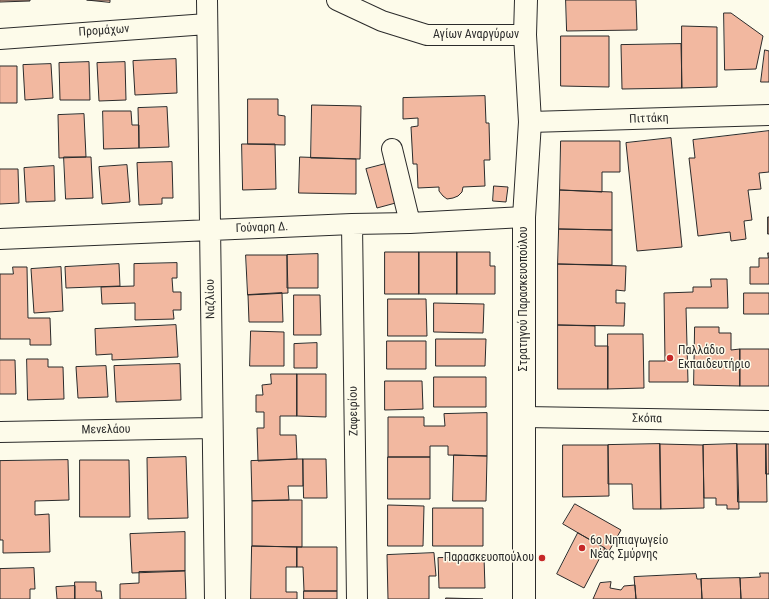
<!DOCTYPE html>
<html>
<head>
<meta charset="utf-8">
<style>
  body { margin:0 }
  canvas { display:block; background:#fdfbea }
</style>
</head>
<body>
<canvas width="769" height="599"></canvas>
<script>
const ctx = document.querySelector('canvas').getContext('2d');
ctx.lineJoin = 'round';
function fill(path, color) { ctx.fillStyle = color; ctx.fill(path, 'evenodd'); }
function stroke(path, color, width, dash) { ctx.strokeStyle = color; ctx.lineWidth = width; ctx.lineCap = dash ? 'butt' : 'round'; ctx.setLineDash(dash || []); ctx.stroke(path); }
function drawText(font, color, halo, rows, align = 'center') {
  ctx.font = font + ' "Roboto Condensed",sans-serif'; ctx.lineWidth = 3; ctx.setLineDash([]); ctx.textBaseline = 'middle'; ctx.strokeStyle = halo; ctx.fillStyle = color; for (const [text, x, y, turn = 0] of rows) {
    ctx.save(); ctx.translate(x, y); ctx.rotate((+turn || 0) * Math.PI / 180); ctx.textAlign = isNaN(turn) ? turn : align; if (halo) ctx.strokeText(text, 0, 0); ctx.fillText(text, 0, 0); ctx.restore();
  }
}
const building = new Path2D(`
  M0,0H30V1L0,2Z
  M87,0H110V2Z
  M566,0H636L637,30L567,31Z
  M724,13H731L763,36L756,69L725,70Z
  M682,26L717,27V87L682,88Z
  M561,36H609V87L561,86Z
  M681,44L682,88L622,89L621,45Z
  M765,50L769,51V82H761Z
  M176,59L177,93L135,95L133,61Z
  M89,62L90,100H60L59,63Z
  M125,62L126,100L99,101L97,63Z
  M51,64L53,98L25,100L23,65Z
  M0,66H17V103H0Z
  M485,96L486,123H489L490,160H484L485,186L463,187L462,192L458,196L453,198L447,199L443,196L439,191V187L418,188L417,164H413L411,127L418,126V118L403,119V98Z
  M248,99H278V115L285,116V145L248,144Z
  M312,105L361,106L360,159L311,158Z
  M167,107L169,147L139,148L138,108Z
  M103,111H131L132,125H139V148L104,149Z
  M84,114L86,157L59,158L58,115Z
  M769,131V172L759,173L761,189L748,190L752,220L744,221L746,239L731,241L730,232L698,236L689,158H695L693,140Z
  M671,138L682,247L637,251L626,143Z
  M561,141H620V172H602V192L560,190Z
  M242,144H275L276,189L243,190Z
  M64,157H91L93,198L66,199Z
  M300,157L356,159V194L299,193Z
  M172,162L173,198H162V204L139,205L137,163Z
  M393,162L403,201L377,208L366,169Z
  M127,165L130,202L102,204L99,167Z
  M54,166L55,201L26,202L24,168Z
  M0,169H18L19,203L0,204Z
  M494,186L508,187L506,202L493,201Z
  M560,190L612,192V230L559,229Z
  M768,217H769V234H768Z
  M559,229L612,230V265L558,264Z
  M385,252H419V294H385Z
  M419,252H457V294H419Z
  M457,252H490V266H495V294H457Z
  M768,253H769V284H750V267H759V258H768Z
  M318,254V288H287V255Z
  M246,255H287L288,293L248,295Z
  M177,263V278H172L173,292H181V310H173L174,319L135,320V303L102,304L101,287L134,286V264Z
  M119,264L120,286L66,288L65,267Z
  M558,264L626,266L625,291L616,290V303H625L624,326L558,325Z
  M13,267H27L28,318H50L51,345H30V339H0V274H13Z
  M61,267L63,311L34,313L31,269Z
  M711,279H727L728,308H686L688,382H649V361H665L664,293L693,292V287H711Z
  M282,293L283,322H249L248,295Z
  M744,293H769V314H744Z
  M294,295H320L321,335H294Z
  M388,299H426L427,336H388Z
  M434,303L484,304L483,333L434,332Z
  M176,325L178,357L112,360V354L96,355L95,329Z
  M558,325L595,326V346H608V389H558Z
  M695,327H719V333H731V350L740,349V386L694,385Z
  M251,331L284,332V366H250Z
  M608,334H643L644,388L608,389Z
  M436,339H486L485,366H436Z
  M387,341H426V369H387Z
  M317,343V368H294V344Z
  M740,349H769V386H740Z
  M27,359H48V367H63L64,399L28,400Z
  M0,360H15L16,394H0Z
  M180,364L181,400L116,402L114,366Z
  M106,366L108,397L78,398L76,367Z
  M271,374H297V416H280V435H296L297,459L258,461L257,428H264V412H256V395H263L262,385L271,384Z
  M297,374H326V417L297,416Z
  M434,377H486V407H434Z
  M385,381H422L423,409L385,410Z
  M487,413V456L448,455V446H430V457H388V417H424V426H445L444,414Z
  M660,444L661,509H633L632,484H608V445Z
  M660,444L703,445L704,508L661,509Z
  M737,444L739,509H727V505H716V498H704L703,445Z
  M737,444H766L767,502H738Z
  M766,444H769V474H766Z
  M563,445H608L609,496L563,497Z
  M454,455L487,456L486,501H453Z
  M186,457L188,518L148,519L147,458Z
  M388,457H430V499H388Z
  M297,459H303V486H288L289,500L252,501L251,461Z
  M303,459H326L327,498H304Z
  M68,460L69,500L35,501V515L49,514L50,552L3,553V540H0V461Z
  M80,460H129L130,517H80Z
  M289,500H302V547L252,546V501Z
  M575,504L621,530L609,551L563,524Z
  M388,505L424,506L423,546H388Z
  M433,508H483V546H433Z
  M185,532V571L132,573L130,534Z
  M578,533L605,548L584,588L557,574Z
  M252,546L297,547V567H286V592H297V599H251Z
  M297,547H337V591H304L303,567H297Z
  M434,553L436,576H429V599H388L387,555Z
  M484,557L485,588H439L438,558Z
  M34,568L35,589H30V599H0V569Z
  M185,571L186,599H120V584L139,583V572Z
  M760,573H769V599H741L740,578L760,577Z
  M696,574L697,579H701L702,599H636L634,577Z
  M740,578L741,599H702L701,579Z
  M75,582H96V591H101L102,599H75Z
  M611,582L610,588L621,590L624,586L635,585L636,599H593L600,583Z
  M75,586V599H57L56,587Z
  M304,591H337V599H304Z
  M446,598L483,599H446Z`);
const street = new Path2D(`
  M207,0L215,599
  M337,0L382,21L427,35H525
  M0,39L207,24
  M530,122L769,115
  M392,149L410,223
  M352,224L357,599
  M0,239L352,224L410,223L524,217
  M525,417L769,421
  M0,432L212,428`);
const secondary = new Path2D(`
  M524,599V217L530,122L525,35L526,0`);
const markers = [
  [670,358,4,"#c62828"],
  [582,548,4,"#c62828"],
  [542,558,4,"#c62828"]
];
const streetNames = [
  ["Προμάχων",104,31,-4],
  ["Αγίων Αναργύρων",476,35],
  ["Πιττάκη",649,119,-2],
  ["Γούναρη Δ.",262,228,-2],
  ["Ναζλίου",211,299,-91],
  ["Στρατηγού Παρασκευοπούλου",524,299,-90],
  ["Ζαφειρίου",354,411,-91],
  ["Σκόπα",647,419,1],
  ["Μενελάου",106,430,-1]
];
const poiNames = [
  ["Παλλάδιο",678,351],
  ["Εκπαιδευτήριο",678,365],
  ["6ο Νηπιαγωγείο",590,541],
  ["Νέας Σμύρνης",590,555],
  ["Παρασκευοπούλου",534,558,"right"]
];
fill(building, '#f2b8a0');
stroke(building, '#2b2b2b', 1);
stroke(street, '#2b2b2b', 22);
stroke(secondary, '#2b2b2b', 24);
stroke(street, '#fdfbea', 20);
stroke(secondary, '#fdfbea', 22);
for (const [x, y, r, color] of markers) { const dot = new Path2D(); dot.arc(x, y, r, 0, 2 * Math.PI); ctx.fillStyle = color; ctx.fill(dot); stroke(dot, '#fdfbea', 1.5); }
drawText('12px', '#2b2b2b', '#fdfbea', streetNames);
drawText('12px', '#2b2b2b', '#fdfbea', poiNames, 'left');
</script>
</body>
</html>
